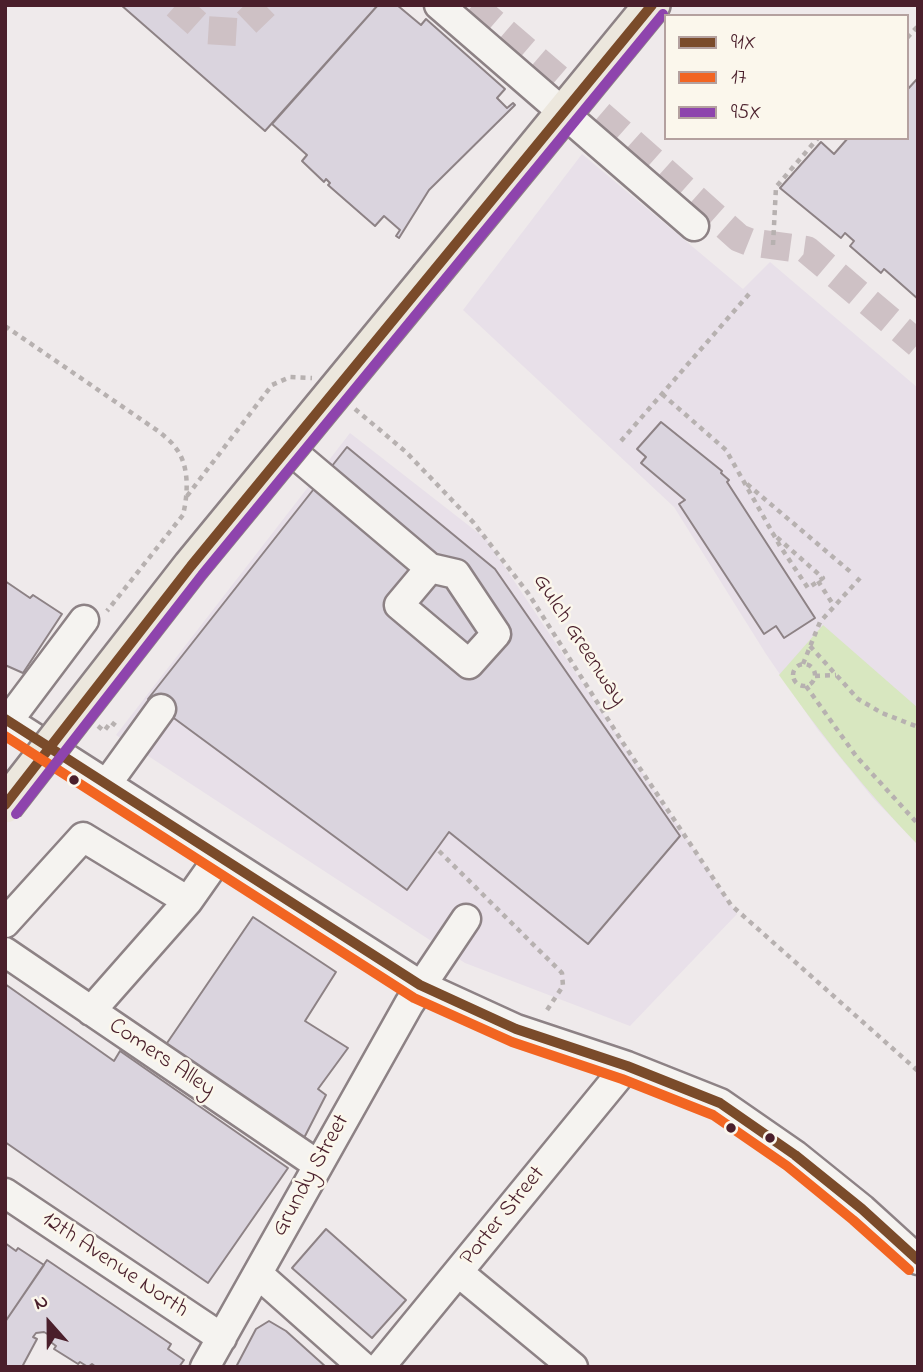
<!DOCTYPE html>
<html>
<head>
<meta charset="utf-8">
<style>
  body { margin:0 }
  #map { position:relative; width:923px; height:1372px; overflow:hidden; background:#efeaeb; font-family:"Indie Flower",sans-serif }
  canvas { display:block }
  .frame { position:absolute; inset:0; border:7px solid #4a1f2b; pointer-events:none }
  .legend { position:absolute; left:664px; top:14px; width:245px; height:126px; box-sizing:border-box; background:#fbf7ec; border:2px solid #b4a19f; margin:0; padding:9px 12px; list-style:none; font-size:21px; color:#4a1f2b }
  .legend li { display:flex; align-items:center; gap:14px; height:35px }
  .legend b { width:35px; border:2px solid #b4a19f }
  .north { position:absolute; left:14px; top:1288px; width:70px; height:70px; -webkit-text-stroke:5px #fbf7ec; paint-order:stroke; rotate:339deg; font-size:19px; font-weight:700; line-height:28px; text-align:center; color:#4a1f2b }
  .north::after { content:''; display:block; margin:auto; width:24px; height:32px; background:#4a1f2b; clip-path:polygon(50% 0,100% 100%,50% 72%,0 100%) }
</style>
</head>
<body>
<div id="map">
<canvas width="923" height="1372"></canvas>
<div class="frame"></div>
<ul class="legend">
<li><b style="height:9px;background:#7a4b2a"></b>91X</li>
<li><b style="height:9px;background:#f26522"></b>17</li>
<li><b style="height:9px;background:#8e44ad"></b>95X</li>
</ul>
<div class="north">N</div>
</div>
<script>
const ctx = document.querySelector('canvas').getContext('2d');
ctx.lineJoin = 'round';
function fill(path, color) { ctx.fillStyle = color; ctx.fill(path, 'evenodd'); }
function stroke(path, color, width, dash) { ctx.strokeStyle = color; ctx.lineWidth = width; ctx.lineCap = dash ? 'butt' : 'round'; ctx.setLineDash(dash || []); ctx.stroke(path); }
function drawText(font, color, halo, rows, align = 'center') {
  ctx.font = font + ' "Indie Flower",sans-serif'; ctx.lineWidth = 5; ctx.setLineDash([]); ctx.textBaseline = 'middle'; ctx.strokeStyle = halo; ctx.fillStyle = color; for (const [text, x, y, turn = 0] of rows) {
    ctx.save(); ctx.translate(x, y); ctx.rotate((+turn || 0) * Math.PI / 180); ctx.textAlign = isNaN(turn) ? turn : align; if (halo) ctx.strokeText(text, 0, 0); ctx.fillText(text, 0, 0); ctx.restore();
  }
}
const built = new Path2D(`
  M582,154L743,289L770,262L918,388V845L872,797L818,730L766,654L674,507L463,310Z
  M350,433L486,539L737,914L630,1026L465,963L116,735Z`);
const green = new Path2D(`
  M823,625L918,708V845C865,790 823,737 779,675Z`);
const building = new Path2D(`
  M121,5H378L265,131Z
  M378,5H397L421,25L426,19L505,89L497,98L507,108L513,103L515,105L429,190L399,238L396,236L400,230L384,216L375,226L328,185L330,183L326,179L324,182L302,161L307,155L272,124Z
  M918,78V299L884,269L881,273L850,246L854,241L845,233L841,238L780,188L821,142L834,154L848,138H907V90Z
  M661,422L722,471L721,473L729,480L727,482L815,618L784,638L776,626L764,634L679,504L685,500L641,463L646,457L637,449Z
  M347,447L495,569L680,836L588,944L449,832L407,890L148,699Z
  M5,581L30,598L33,595L62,614L23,673L5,665Z
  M253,917L336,972L305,1021L348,1048L318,1089L326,1095L304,1138L165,1046Z
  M5,984L114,1061L120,1051L288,1168L208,1283L5,1142Z
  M326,1229L406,1300L372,1338L292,1268Z
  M5,1243L16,1251L18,1248L44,1265L5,1322Z
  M47,1260L171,1344L168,1349L184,1360L179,1367H96L92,1364L88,1367L80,1362L78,1364L54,1349L56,1346L48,1340L51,1336L44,1332L36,1333L33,1337L37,1339L22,1367H5V1322Z
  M269,1321L286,1331L326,1367H236L256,1329Z`);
const minorTunnel = new Path2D(`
  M176,5L204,30L237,32L265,5
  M473,5L618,130L739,238L749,242L807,250L918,344`);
const path = new Path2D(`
  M907,38L918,26
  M773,245L776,187L818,138
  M5,326L158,431C164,436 171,441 175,447C190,465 188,494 183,515L107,611
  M662,394L726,450L780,546L808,588L823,578L772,533
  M355,409L406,452L473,522L528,593L623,743L731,905L918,1071
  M621,441L749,294
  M747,484L853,574
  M187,496L272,385L290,377L312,378
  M818,581L834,606
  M810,646L858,699L882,713L918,727
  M793 675a11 11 0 1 1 22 0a11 11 0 1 1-22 0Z
  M803,664L820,622L860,578
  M815,676L836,675
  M806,686L856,756L918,824
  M98,726L104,731L111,722L116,726L114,729
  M439,851L562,973L563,986L547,1010`);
const minor = new Path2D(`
  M439,5L694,226
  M288,448L430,568L399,605L469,664L496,634L456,574L430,568
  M5,719L420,985L516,1029L627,1066L720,1103L795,1155L862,1209L918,1260
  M8,721L84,620
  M106,785L161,709
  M5,923L83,837L188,901
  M5,952L318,1165
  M91,1011L188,901L219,857
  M5,1193L222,1338
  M458,1272L573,1367
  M258,1274L363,1367
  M205,1367L409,1004L466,919
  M380,1367L627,1066`);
const major = new Path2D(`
  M429,277L652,5`);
const majorBridge = new Path2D(`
  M5,805L191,566L429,277`);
const bus1 = new Path2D(`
  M5,719L420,985L516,1029L627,1066L720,1103L795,1155L862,1209L918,1260
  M5,805L191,566L652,5`);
const bus2 = new Path2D(`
  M5,736L414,998L512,1042L622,1079L713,1115L787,1166L853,1220L909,1270`);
const bus3 = new Path2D(`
  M16,814L202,575L663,14`);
const markers = [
  [74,780,6,"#4a1f2b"],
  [731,1128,6,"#4a1f2b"],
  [770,1138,6,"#4a1f2b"]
];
const streetNames = [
  ["Gulch Greenway",578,641,57],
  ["Comers Alley",161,1059,34],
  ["Grundy Street",312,1176,-61],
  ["Porter Street",504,1217,-51],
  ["12th Avenue North",114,1266,34]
];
fill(built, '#e8e0e9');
fill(green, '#d8e7c0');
fill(building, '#dad4de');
stroke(building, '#8d8285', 2);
stroke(minorTunnel, '#cec1c5', 28, [28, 14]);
stroke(minor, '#8d8285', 33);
stroke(major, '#8d8285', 40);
stroke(path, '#b7b1b0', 4.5, [5, 5]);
stroke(minor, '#f5f3f0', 28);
stroke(major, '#ece7dd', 35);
stroke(majorBridge, '#8d8285', 40, []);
stroke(majorBridge, '#ece7dd', 35);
stroke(bus1, '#7a4b2a', 10);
stroke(bus2, '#f26522', 10);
stroke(bus3, '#8e44ad', 10);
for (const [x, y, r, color] of markers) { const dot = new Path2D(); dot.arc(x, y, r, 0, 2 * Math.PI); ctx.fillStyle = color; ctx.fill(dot); stroke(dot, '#fbf7ec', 2.5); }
drawText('23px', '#4a1f2b', '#fbf7ec', streetNames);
</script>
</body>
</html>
